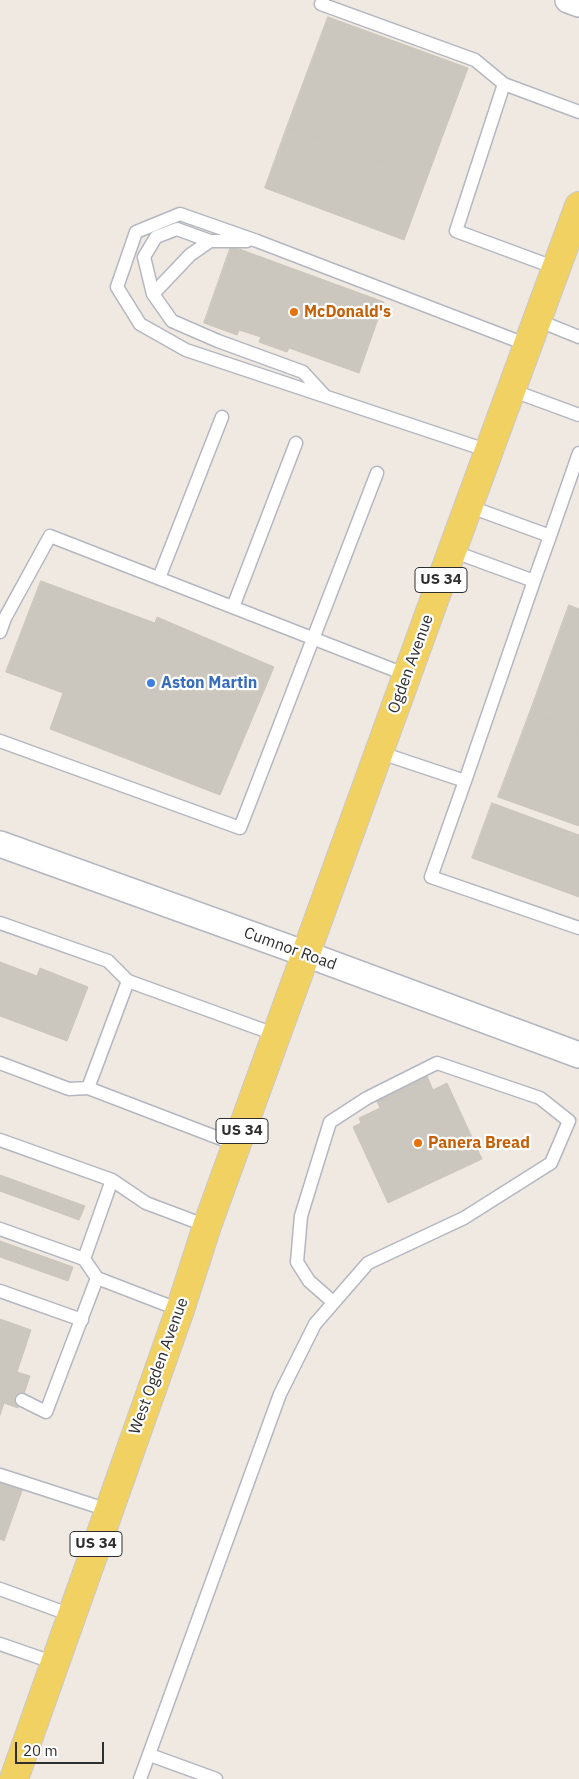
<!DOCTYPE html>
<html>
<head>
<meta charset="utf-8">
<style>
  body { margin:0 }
  #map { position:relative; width:579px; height:1779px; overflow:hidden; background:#efe9e1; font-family:"IBM Plex Sans",sans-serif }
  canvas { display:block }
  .scale { position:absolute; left:15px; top:1742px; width:89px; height:22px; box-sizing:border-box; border:2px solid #2e2e2e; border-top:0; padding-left:6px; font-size:15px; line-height:18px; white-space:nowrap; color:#2e2e2e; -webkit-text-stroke:4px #fff; paint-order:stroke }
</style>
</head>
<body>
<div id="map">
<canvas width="579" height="1779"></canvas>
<div class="scale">20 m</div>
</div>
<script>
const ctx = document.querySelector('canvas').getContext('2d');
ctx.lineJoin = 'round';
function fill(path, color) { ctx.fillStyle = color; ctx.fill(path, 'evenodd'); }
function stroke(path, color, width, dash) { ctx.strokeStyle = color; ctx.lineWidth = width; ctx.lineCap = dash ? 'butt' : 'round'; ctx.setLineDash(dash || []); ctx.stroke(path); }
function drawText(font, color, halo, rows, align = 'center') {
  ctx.font = font + ' "IBM Plex Sans",sans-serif'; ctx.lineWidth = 4.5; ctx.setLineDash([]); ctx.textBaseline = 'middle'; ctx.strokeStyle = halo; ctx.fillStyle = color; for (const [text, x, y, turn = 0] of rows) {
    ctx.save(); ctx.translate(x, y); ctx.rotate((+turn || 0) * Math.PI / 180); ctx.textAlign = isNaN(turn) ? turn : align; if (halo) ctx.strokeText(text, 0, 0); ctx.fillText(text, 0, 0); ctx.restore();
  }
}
const building = new Path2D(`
  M328,17L468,68L427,178L287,127Z
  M287,127L427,178L404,240L265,188Z
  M231,246L384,302L359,373L289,348L287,352L259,342L261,337L239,330L237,335L204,323Z
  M41,581L155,623L157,617L274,667L220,795L50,729L63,693L6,672Z
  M569,605L579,609V731L530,712Z
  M530,712L579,731V826L498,797Z
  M492,803L579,835V897L472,858Z
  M0,962L37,976L40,968L88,987L67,1041L0,1016Z
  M426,1074L433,1090L447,1083L482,1159L388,1203L353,1127L361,1123L359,1118L380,1108L375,1097Z
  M0,1175L85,1206L79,1220L0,1191Z
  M0,1241L73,1267L68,1281L0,1257Z
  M0,1319L31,1330L17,1372L30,1376L22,1400L18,1408L4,1403L0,1415Z
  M0,1480L23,1488L4,1541L0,1539Z`);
const service = new Path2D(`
  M323,0L321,4L475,60L504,84
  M247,241H210L177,229L156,237L144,257L153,294L172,321L218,341L303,372L325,396
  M556,268L456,231L504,84L579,112
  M153,294L190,255L210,241
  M537,320L579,337
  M511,390L579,415
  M489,451L186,350L140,324L117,287L136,232L180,214L257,241L528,345
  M468,506L550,536L579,453
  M452,551L534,581L550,536
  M159,578L222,417
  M233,607L296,443
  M0,632L5,618L50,536L407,675
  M0,741L240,828L377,473
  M378,752L465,781L534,581
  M465,781L431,877L579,928
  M0,923L108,961L128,981
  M0,1063L69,1089L88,1088
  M0,1140L112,1180L146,1203L207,1226
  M237,1145L88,1088L128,981L277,1035
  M0,1229L84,1259L97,1278L180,1310
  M84,1259L112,1180
  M0,1291L82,1320
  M22,1400L46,1412L97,1278
  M0,1475L108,1510
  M0,1589L71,1615
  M0,1644L55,1663
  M150,1755L216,1779
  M140,1779L280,1394L315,1324L368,1263L464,1218L551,1163L569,1121L540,1098L437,1063L367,1098L330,1122L301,1216L297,1262L309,1281L333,1302`);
const minor = new Path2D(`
  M568,0L579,4
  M0,844L306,954L579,1055`);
const primary = new Path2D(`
  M14,1779L180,1310L207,1226L452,551L579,206`);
const markers = [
  [294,312,5,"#e8710a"],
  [151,683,5,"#3f7fe0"],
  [418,1143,5,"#e8710a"]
];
const shields = [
  [441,580,52],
  [242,1131,52],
  [96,1544,52]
];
const shieldNames = [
  ["US 34",441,580],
  ["US 34",242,1131],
  ["US 34",96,1544]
];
const foodNames = [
  ["McDonald's",304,312],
  ["Panera Bread",428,1143]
];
const streetNames = [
  ["Ogden Avenue",411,664,-70],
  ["Cumnor Road",290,949,20],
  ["West Ogden Avenue",159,1366,-70]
];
const shopNames = [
  ["Aston Martin",161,683]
];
fill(building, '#cbc7bf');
stroke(building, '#cbc5ba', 1);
stroke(service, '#b4b7c1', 15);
stroke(minor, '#b4b7c1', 28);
stroke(primary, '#c9c9c9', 30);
stroke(service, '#fff', 12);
stroke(minor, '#fff', 25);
stroke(primary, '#f2d163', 28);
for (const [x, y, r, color] of markers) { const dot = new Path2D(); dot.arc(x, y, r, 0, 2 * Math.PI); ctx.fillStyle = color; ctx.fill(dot); stroke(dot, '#fff', 2); }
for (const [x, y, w] of shields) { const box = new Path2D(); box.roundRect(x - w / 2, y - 12.5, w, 25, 4); ctx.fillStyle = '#fff'; ctx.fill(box); stroke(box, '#2e2e2e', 1); }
drawText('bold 15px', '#2e2e2e', null, shieldNames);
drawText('bold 16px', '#c56008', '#fff', foodNames, 'left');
drawText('16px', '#2e2e2e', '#fff', streetNames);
drawText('bold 16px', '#366cbe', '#fff', shopNames, 'left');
</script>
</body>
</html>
